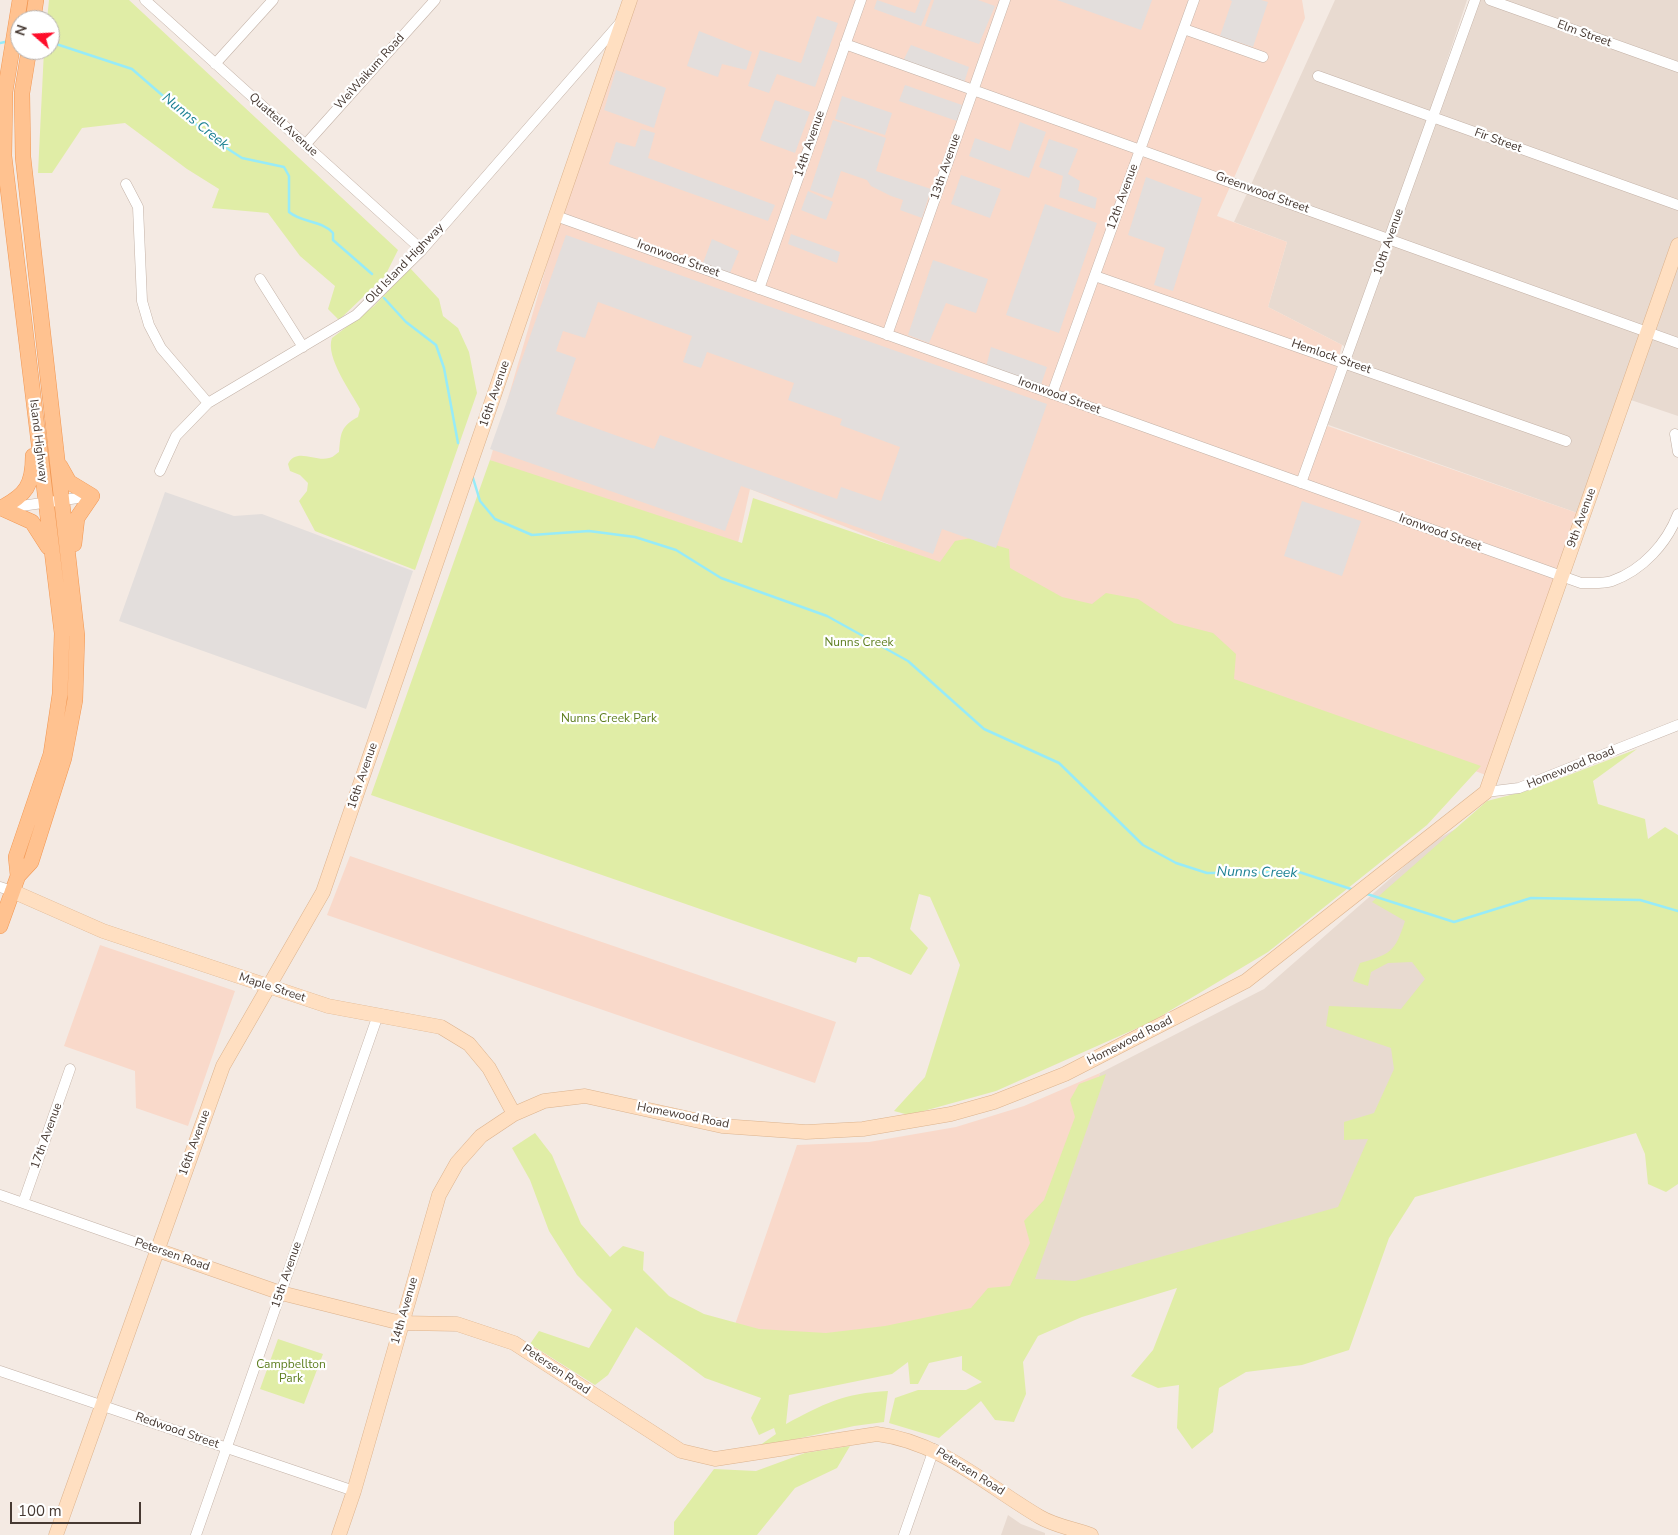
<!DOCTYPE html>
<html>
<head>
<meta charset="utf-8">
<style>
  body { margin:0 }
  #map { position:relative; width:1678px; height:1535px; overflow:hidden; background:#f4eae3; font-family:"Nunito Sans",sans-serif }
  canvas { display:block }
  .north { position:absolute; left:10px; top:10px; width:50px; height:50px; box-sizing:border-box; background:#fff; border:1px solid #b5b0ad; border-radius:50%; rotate:289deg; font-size:14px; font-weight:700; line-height:20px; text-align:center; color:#463932 }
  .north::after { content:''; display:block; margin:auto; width:18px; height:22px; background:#ff0e2b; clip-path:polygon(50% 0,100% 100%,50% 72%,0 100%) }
  .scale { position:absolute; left:10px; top:1502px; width:131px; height:22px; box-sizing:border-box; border:2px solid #463932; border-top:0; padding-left:6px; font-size:15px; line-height:18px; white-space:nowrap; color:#463932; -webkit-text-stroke:4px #fff; paint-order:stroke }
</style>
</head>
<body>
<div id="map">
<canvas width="1678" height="1535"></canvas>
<div class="north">N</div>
<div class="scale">100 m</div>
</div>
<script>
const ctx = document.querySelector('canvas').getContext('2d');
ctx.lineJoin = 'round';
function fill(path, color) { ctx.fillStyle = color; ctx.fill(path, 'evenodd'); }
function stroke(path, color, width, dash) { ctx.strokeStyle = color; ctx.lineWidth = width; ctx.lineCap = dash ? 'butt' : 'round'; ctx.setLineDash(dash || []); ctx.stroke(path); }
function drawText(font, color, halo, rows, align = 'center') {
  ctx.font = font + ' "Nunito Sans",sans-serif'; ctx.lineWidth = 4.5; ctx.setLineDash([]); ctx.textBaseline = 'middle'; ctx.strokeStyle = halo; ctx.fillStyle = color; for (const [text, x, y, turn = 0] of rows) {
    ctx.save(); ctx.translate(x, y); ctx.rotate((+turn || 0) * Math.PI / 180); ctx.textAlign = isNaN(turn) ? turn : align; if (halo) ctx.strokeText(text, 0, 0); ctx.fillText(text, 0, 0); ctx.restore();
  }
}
const residential = new Path2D(`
  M1335,0H1467L1373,283L1477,0H1678V239L1583,515L1323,423L1350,349L1268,307L1287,242L1234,222Z
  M1678,243V416L1625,398Z
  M1487,811L1348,1213L1018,1308L1100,1073L1264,989L1431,843Z
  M1008,1515L1021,1524L1045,1533V1535H1001Z`);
const commercial = new Path2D(`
  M624,0H1302L1305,18L1217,216L1287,242L1268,307L1342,345L1322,424L1583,515L1491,777L1176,658L750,489L734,561L490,460Z
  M350,856L836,1022L815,1083L327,915Z
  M100,945L235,991L188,1126L136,1108L135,1071L64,1046Z
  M1100,1073L1018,1308L889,1346L729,1342L797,1145L869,1142L956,1127L1024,1106Z`);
const green = new Path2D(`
  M49,0H129L398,250L385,276L339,320L328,309L335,286L300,256L268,213L212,208L219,189L187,169L125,123L82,128L52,173H38L44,50H50V20H47Z
  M410,268L439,299L443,316L458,328L469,352L477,393L415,570L315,531L299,501L307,491L308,483L300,475L290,471L288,464C296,447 315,462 329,458C332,458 336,454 339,452C341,433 340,427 358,417L360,409C351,392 325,357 332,338L374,306Z
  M490,460L742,543L753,498L940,562L955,541L971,538L1009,549L1010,568L1062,597L1092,604L1106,593L1138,599L1174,623L1213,633L1236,654L1234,679L1481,766L1427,825L1268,952L1151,1022L996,1091L909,1115L894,1111L925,1077L960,965L930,897L919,894L910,929L928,948L911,975L869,957H858L856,963L371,795Z
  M1637,749L1593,781L1598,804L1645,819L1648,839L1665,827L1678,835V1184L1666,1192L1648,1184L1645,1154L1636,1133L1415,1197L1389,1238L1349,1350L1302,1365L1246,1372L1219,1388L1213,1432L1192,1449L1177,1428L1179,1385L1158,1388L1131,1376L1153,1350L1177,1288L1082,1317L1038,1336L1023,1362L1026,1394L1014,1422L995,1420L981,1401L939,1438L889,1423L895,1398L918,1390H966L982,1382L962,1370V1356L929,1363L918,1384H910L908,1362L892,1374L789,1395L786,1424C823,1404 844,1393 888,1391L884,1422L854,1426L756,1448L776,1434L774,1428L759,1435L751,1418L761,1398L705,1378L636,1327L608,1375L595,1385L530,1344L539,1331L589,1348L612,1310L577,1275L549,1231L530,1180L512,1148L535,1133L552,1155L581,1224L610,1257L623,1246L644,1252L643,1270L669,1296L704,1314L759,1329L826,1333L885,1326L971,1308L988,1288L1010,1286L1030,1243L1024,1221L1044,1200L1075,1117L1070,1100L1079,1084L1106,1074L1035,1279L1075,1281L1338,1207L1368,1139L1344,1140V1122L1374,1113L1394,1069L1391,1048L1326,1026L1329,1006L1401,1009L1425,979L1412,962L1388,963L1371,972L1368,986L1353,981L1360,963C1391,954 1395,952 1405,921L1372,902L1487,801L1530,790Z
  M278,1339L323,1354L304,1404L260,1389Z
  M850,1446L837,1468L795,1488L757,1535H674V1522L714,1469L756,1471L805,1453Z`);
const parking = new Path2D(`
  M877,0L915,13L920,0H931L921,26L874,9Z
  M934,0H978L995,6L979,44L925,26Z
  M1057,0H1152L1141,30Z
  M1230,0H1261L1268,2L1253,47L1220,36L1232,1Z
  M817,16L838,23L815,87L777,74L769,93L748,86L760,50L801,63Z
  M699,31L752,52L746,70L722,64L718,77L687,66Z
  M911,45L969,67L964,83L903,61Z
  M616,70L666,88L654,128L604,110Z
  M905,85L962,105L957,121L899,101Z
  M842,96L892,113L885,135L835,119Z
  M775,100L810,112L795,153L760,140Z
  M833,120L886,138L876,171L931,189L922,218L900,210L903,200L891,196L871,186L867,180L841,171L832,198L810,190Z
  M1020,122L1046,132L1029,178L969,156L975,138L1010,151Z
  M641,129L655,133L648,158L775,205L768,221L609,164L616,142L635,147Z
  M1049,139L1078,149L1068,174L1080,181L1078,191L1097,198L1095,209L1059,197L1063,176L1039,167Z
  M961,175L1001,189L990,218L951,204Z
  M1146,177L1202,198L1173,291L1154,285L1165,248L1128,235Z
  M808,191L833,202L826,220L801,210Z
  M1045,204L1097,223L1059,333L1006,315Z
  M791,234L840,252L837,263L788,244Z
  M566,235L1047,404L996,548L942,529L933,554L741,486L725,531L490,449ZM598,302L692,336L683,362L701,368L707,352L794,383L788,400L842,419L840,425L900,447L881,501L841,487L837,499L660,435L654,449L556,414L576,358L556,351L563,331L585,338Z
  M712,239L739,251L730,273L703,263Z
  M933,260L988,279L976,313L946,303L929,343L908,335Z
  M991,347L1047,367L1041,385L986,367Z
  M165,492L234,516L262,514L413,571L366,709L119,621Z
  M1302,501L1361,521L1342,576L1284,556Z`);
const stream = new Path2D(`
  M50,42L132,69L214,140L242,158L284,167L289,176V212C302,223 321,220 333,233V240L372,274
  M0,43L5,42
  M384,298L406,322L436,345L444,368L458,443
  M473,478L480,501L495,519L532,535L589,531L635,537L676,550L721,578L827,616L908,661L984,729L1059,763L1143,845L1176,863L1207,873L1299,872L1354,890
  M1364,893L1454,922L1531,898L1640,900L1678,911`);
const street = new Path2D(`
  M145,0L422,250
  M1490,0L1678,67
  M1184,29L1263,57
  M845,44L1678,343
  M215,64L273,0
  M1318,76L1678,205
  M305,145L435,0
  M126,184L138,207L142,301L149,325L161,348L208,403
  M556,216L1581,583C1591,583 1604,584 1612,581C1643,570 1667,543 1678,514
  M1095,276L1566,441
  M260,279L303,347
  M759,289L861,0
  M887,335L1005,0
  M1052,394L1194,0
  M1675,434L1678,452
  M160,471L176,436L208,403L356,315L422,250L619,24
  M1301,483L1475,0
  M7,508L92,496
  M1486,792L1519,788L1678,725
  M0,887L12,891
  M0,1195L157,1250
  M23,1203L70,1069
  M0,1371L354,1491
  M196,1535L378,1015
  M904,1535L934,1449`);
const secondary = new Path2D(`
  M12,891L103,931L328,1006L441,1027L469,1044L489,1068L514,1114
  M157,1250L281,1293L401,1323L457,1324L514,1343L681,1451L715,1459L877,1434C941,1442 987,1486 1040,1517C1055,1526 1075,1529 1091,1535
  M56,1535L223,1066L323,892L630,0
  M339,1535L354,1491L439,1195L457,1163L481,1136L514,1114L544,1101L585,1096L722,1126L806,1132L863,1129L951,1114L994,1102L1065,1074L1246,981L1486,792L1678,245`);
const primary = new Path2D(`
  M33,20L36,0
  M60,466L69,482L92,496L77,518L74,544
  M1,508C26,495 33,485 33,456
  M1,508L32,522L48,547
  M18,876L16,857L51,754L60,694L62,633L4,156L5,92L20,0
  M0,926L18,876L31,862L64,758L75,700L77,636L23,157L22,93L29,50`);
const streetNames = [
  ["Elm Street",1584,34,20],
  ["WeiWaikum Road",370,72,-48],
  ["Quattell Avenue",283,125,42],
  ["Fir Street",1498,141,20],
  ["14th Avenue",810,144,-71],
  ["13th Avenue",946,167,-71],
  ["Greenwood Street",1262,193,20],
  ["12th Avenue",1123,197,-70],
  ["10th Avenue",1389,242,-71],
  ["Ironwood Street",678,259,20],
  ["Old Island Highway",405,264,-46],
  ["Hemlock Street",1331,357,19],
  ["16th Avenue",495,394,-71],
  ["Ironwood Street",1059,396,20],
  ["Island Highway",38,441,83],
  ["9th Avenue",1582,518,-70],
  ["Ironwood Street",1440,533,20],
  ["Homewood Road",1571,768,-22],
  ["16th Avenue",363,776,-71],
  ["Maple Street",272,988,18],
  ["Homewood Road",1130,1041,-27],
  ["Homewood Road",683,1116,11],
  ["17th Avenue",47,1136,-70],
  ["16th Avenue",195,1143,-70],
  ["Petersen Road",172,1255,19],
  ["15th Avenue",287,1275,-71],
  ["14th Avenue",405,1311,-74],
  ["Petersen Road",556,1370,34],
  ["Redwood Street",177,1431,19],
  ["Petersen Road",970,1472,32]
];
const parkNames = [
  ["Nunns Creek",859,643],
  ["Nunns Creek Park",609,719],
  ["Campbellton",291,1365],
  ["Park",291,1379]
];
const waterNames = [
  ["Nunns Creek",195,122,39],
  ["Nunns Creek",1257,873,1]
];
fill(residential, '#e8dad0');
fill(commercial, '#f9d9ca');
fill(green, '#e0eda6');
fill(parking, '#e3dedc');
stroke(stream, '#97ebf8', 2.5);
stroke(street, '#c3b2a7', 11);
stroke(secondary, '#dcb38e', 15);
stroke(primary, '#f19753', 16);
stroke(street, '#fff', 10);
stroke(secondary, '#ffdfc1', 14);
stroke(primary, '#ffc290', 15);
drawText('12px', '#463932', '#fff', streetNames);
drawText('12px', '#5d7e1f', '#fff', parkNames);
drawText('italic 14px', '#1c8193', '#fff', waterNames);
</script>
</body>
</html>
